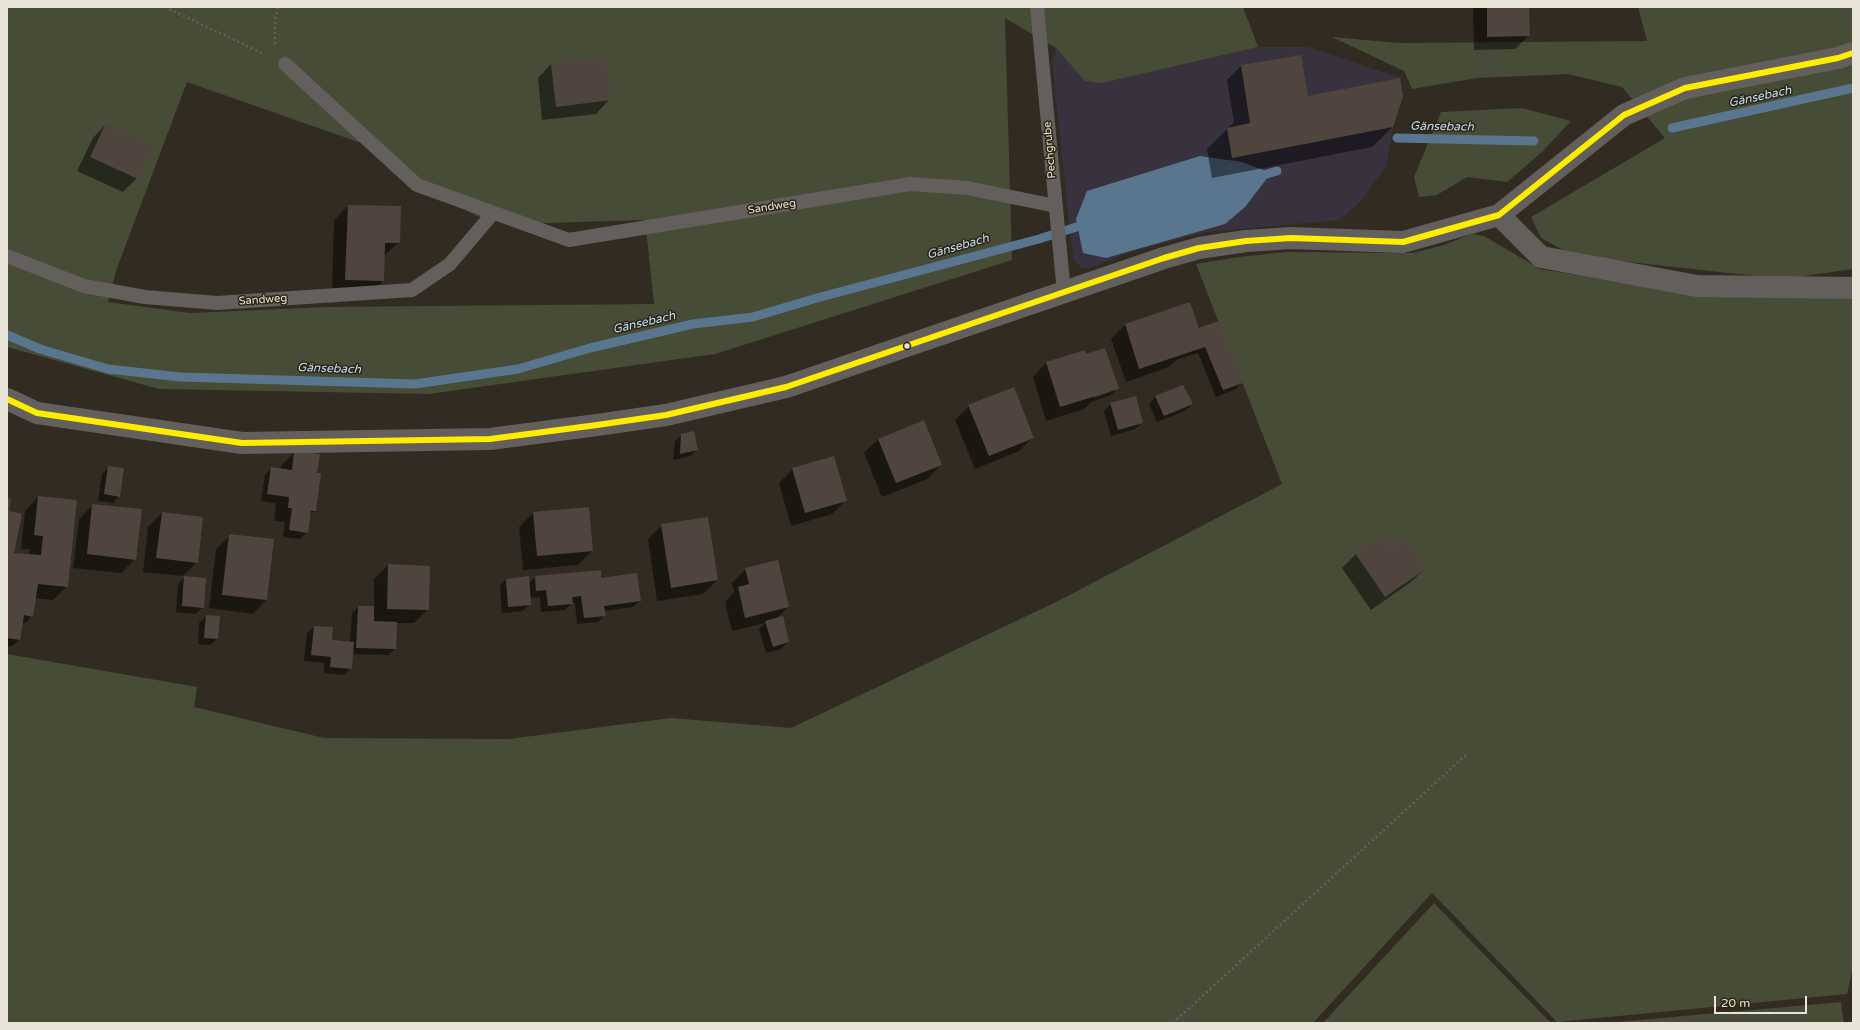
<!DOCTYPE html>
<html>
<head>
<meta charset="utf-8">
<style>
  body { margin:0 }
  #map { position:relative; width:1860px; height:1030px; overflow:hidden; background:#312b21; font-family:"Varela Round",sans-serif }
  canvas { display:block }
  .frame { position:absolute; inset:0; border:8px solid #e9e4d8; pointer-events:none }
  .scale { position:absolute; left:1714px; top:996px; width:93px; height:18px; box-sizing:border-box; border:2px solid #e9e4d8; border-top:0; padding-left:5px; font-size:12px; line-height:14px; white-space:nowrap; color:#e9e4d8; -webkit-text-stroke:3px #2d2411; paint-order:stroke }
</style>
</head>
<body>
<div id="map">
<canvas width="1860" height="1030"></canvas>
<div class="frame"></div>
<div class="scale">20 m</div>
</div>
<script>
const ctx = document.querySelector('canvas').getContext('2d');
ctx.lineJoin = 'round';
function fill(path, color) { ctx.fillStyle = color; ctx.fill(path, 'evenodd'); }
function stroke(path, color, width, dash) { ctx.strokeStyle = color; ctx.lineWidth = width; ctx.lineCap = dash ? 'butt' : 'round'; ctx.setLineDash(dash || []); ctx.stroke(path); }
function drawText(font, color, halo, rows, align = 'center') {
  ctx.font = font + ' "Varela Round",sans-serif'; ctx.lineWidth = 3; ctx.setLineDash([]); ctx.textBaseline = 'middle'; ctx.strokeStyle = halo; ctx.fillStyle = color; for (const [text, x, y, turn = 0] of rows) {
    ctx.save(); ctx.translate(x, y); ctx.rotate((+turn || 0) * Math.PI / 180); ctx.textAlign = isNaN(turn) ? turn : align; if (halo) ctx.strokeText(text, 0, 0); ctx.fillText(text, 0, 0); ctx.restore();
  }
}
const commercial = new Path2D(`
  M1258,47H1308L1400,78L1403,96L1393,127L1386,167L1361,201L1340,220L1206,232L1130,252L1087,269L1081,268L1073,258L1052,62L1056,48L1085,81L1102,83Z`);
const green = new Path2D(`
  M7,7H1243L1258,47L1102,83L1085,81L1056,48L1005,18L1012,260L715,354L429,394L159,389L7,347ZM187,82L361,143L407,180L479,217L544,223L645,220L654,304L325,307L190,313L108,302L116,271Z
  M1638,7H1853V269L1783,279L1574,256L1541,238L1531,217L1665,138L1622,87L1568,74L1477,78L1412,89L1404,71L1332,37L1399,43L1647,41Z
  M1522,108L1571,121L1542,152L1507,182L1467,177L1437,195L1419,197L1414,177L1441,112Z
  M1472,234L1484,236L1540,269L1620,282L1853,298V967L1847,994L1557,1022L1432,893L1313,1023H7V654L197,687L194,707L324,738L509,739L671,718L791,728L1056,602L1282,484L1196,264L1239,257L1286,252L1413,253L1444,245Z
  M1434,903L1551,1023H1323Z
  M1841,1002L1844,1023H1606Z`);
const water = new Path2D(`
  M1200,156L1242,162L1271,173L1245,207L1225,224L1106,258L1083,253L1076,219L1087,191Z`);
const shadow = new Path2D(`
  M1473,7H1528L1529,35L1515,49L1474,50Z
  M551,64L609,100L596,114L542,120L538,78Z
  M1241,66L1307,97L1393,127L1372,147L1212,178L1207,149L1234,122L1227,80Z
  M106,124L137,178L123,192L77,171L93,138Z
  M348,206L399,242L384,256L383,281L369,295L332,293L334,220Z
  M1190,303L1198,330L1242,382L1236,389L1216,397L1198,353L1176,360L1169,367L1126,382L1111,339L1125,325Z
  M1086,356L1118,388L1111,395L1091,402L1084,409L1046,421L1033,377L1046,363ZM1111,390V392L1095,398L1094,396Z
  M1183,386L1192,404L1185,411L1157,422L1149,404L1155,397Z
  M1111,404L1142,423L1135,429L1111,436L1104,411Z
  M969,406L1033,437L1019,451L975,469L955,420Z
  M682,435L697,449L690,456L673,460L675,441Z
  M878,439L941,465L927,479L882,497L864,453Z
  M294,452L316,474L315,510L309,516L307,532L300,539L283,537L285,522L274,521L276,503L261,501L265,475L272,468L280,469L281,466Z
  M109,467L119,496L113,503L98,501L102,474Z
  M793,469L846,500L832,514L791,526L779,483Z
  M38,497L67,586L53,600L34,598L32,616L25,623H22L19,640L12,646H7V514L13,553L29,555V549H21L25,511Z
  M93,505L135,559L121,573L73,568L79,519Z
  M162,513L197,562L183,576L143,572L148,527Z
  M533,513L592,551L578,565L523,570L519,527Z
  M662,525L717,580L703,594L657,601L648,539Z
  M230,535L266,600L253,614L209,608L216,549Z
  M1390,547L1425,569L1411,582L1371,610L1342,568L1356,554Z
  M388,565L428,609L414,623H396L395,649L388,655L352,654L351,668L344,675L324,673V663L304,661L307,633L314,627L331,641L350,643L352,613L358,607H374V579Z
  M746,569L788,607L776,619L788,642L781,649L766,653L759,629L765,623L732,631L725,602L734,592L732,583Z
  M185,577L203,607L196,614L176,612L178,584Z
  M535,577L600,579L640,601L633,607L604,611V616L598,622L577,624L575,603H572L565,610L541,612L540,597L529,598L530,604L523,611L502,613L500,586L506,579L528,584Z
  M206,616L217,639L210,645L198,644L199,623Z`);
const stream = new Path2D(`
  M1672,128L1853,88
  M1397,138L1534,141
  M1260,176L1277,171
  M7,335L40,349L108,369L180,377L415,384L518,369L590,348L693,324L753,317L817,298L1039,239L1089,223`);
const building = new Path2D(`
  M1487,7H1529L1530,36L1487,37Z
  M1301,55L1308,96L1400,78L1403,96L1393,127L1232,158L1227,128L1250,123L1241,65Z
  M606,57L611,100L556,107L551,64Z
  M106,123L154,145L138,179L90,157Z
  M348,205L401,206L400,243H385L384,281L345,280Z
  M1190,302L1199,328L1219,321L1243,383L1223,390L1205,347L1139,369L1125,324Z
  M1105,348L1119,389L1060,407L1046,362L1085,350L1086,354Z
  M1183,385L1193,404L1164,416L1155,396Z
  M1014,387L1034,438L989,456L968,405Z
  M1136,396L1143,423L1118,430L1110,403Z
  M924,420L942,465L896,483L878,439Z
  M694,431L698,450L680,454L681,434Z
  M294,451L320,454L317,473H321L316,511H311L308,533L289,530L292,508H288L289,497L267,494L271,467L292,470Z
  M834,456L847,501L805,513L792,468Z
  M108,466L124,468L120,497L104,494Z
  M38,496L77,500L68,587L38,584L33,617L24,615L20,640L7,638V498L11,499L9,511L22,514L14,553L41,555L43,536L34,535Z
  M92,504L142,509L136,560L87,554Z
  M589,507L593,551L537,556L533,512Z
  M162,512L203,517L198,563L156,558Z
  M708,517L718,580L671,588L661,524Z
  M229,534L274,539L267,600L222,595Z
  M1384,534L1391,546L1405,536L1426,569L1385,597L1355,553Z
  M778,560L789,607L745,618L738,587L749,584L745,568Z
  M388,564L430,566L429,610L387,609Z
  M601,570V578L637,573L641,601L604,606L606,616L584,618L581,596L572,597L573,604L548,606L546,590L536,591L535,576Z
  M184,576L206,578L204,608L182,606Z
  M529,576L531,605L508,607L506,579Z
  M358,606H374V621L397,622L396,649L356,648Z
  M206,615L220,616L218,639L204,638Z
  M783,616L789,642L773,647L765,621Z
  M314,626L333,627L332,640L354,642L352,669L330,667L331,657L311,655Z`);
const path = new Path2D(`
  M165,7L264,54
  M275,44V20L278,7
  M1173,1023L1468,753`);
const service = new Path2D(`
  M1037,7L1064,293
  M285,64L417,185L569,240L910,184L967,188L1056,206
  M7,256L84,286L145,297L217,303L412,290L450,264L493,213`);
const minor = new Path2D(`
  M1499,215L1541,257L1697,286L1853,288`);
const tertiary = new Path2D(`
  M7,399L37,413L242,443L490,439L597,425L666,415L786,387L1164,258L1199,248L1246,241L1291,238L1403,242L1499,215L1624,115L1685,88L1838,58L1853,53`);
const bus1 = new Path2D(`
  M7,399L37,413L242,443L490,439L597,425L666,415L786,387L1164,258L1199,248L1246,241L1291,238L1403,242L1499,215L1624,115L1685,88L1838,58L1853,53`);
const markers = [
  [907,346,3.5,"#e9e4d8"]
];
const streetNames = [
  ["Pechgrube",1050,150,-95],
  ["Sandweg",772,207,-9],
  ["Sandweg",263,300,-4]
];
const waterNames = [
  ["Gänsebach",1760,97,-12],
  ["Gänsebach",1442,127,1],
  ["Gänsebach",958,247,-16],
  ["Gänsebach",644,323,-13],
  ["Gänsebach",329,369,2]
];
fill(commercial, '#38323e');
fill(green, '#474c37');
fill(water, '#5a768f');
fill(shadow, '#0007');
stroke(stream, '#5a768f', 9);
fill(building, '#50453e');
stroke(path, '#635f5c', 2.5, [2, 3]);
stroke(service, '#635f5d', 14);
stroke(minor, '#635f5d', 22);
stroke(tertiary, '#635f5d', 22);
stroke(bus1, '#ffed00', 6);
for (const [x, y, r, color] of markers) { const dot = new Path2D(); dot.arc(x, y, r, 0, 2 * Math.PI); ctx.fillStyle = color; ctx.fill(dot); stroke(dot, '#2d2411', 1.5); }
drawText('11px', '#e9e4d8', '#2d2411', streetNames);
drawText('italic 12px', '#bfdffc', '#2d2411', waterNames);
</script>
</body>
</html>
